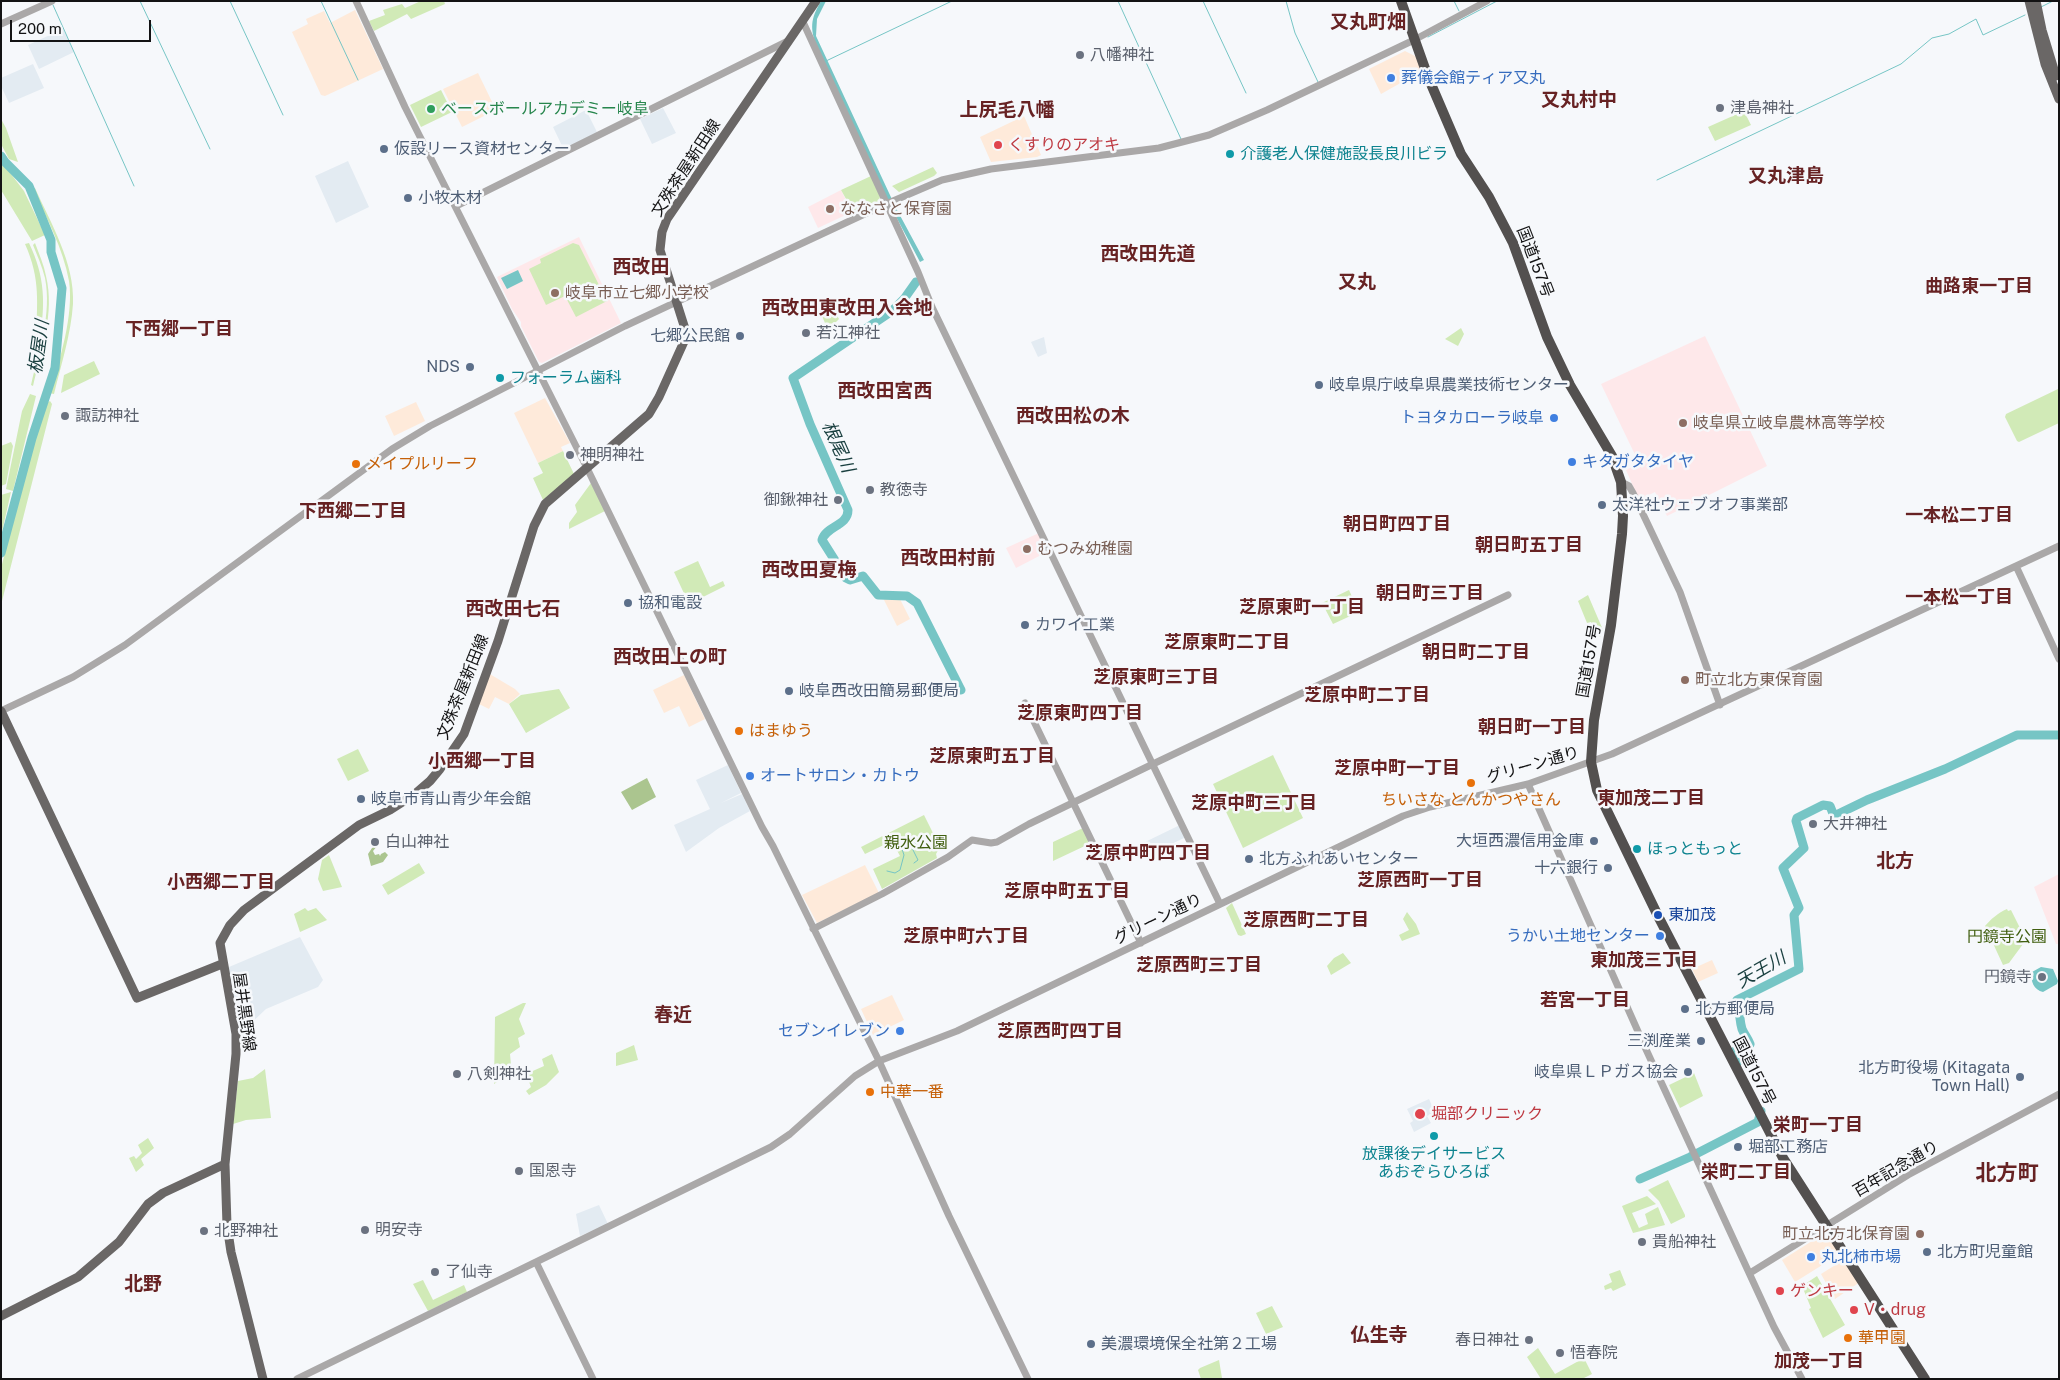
<!DOCTYPE html>
<html>
<head>
<meta charset="utf-8">
<style>
  body { margin:0 }
  #map { position:relative; width:2060px; height:1380px; overflow:hidden; background:#f6f8fb; font-family:"Public Sans",sans-serif }
  canvas { display:block }
  .frame { position:absolute; inset:0; border:2px solid #131314; pointer-events:none }
  .scale { position:absolute; left:10px; top:20px; width:141px; height:22px; box-sizing:border-box; border:2px solid #131314; border-top:0; padding-left:6px; font-size:15px; line-height:18px; white-space:nowrap; color:#131314; -webkit-text-stroke:4px #f6f8fb; paint-order:stroke }
</style>
</head>
<body>
<div id="map">
<canvas width="2060" height="1380"></canvas>
<div class="frame"></div>
<div class="scale">200 m</div>
</div>
<script>
const ctx = document.querySelector('canvas').getContext('2d');
ctx.lineJoin = 'round';
function fill(path, color) { ctx.fillStyle = color; ctx.fill(path, 'evenodd'); }
function stroke(path, color, width, dash) { ctx.strokeStyle = color; ctx.lineWidth = width; ctx.lineCap = dash ? 'butt' : 'round'; ctx.setLineDash(dash || []); ctx.stroke(path); }
function drawText(font, color, halo, rows, align = 'center') {
  ctx.font = font + ' "Public Sans","Noto Sans JP",sans-serif'; ctx.lineWidth = 5; ctx.setLineDash([]); ctx.textBaseline = 'middle'; ctx.strokeStyle = halo; ctx.fillStyle = color; for (const [text, x, y, turn = 0] of rows) {
    ctx.save(); ctx.translate(x, y); ctx.rotate((+turn || 0) * Math.PI / 180); ctx.textAlign = isNaN(turn) ? turn : align; if (halo) ctx.strokeText(text, 0, 0); ctx.fillText(text, 0, 0); ctx.restore();
  }
}
const commercial = new Path2D(`
  M355,10L383,69L325,96L321,95L292,32L308,24L306,19L324,11L330,23Z
  M1405,51L1415,56L1422,71L1381,94L1369,69Z
  M478,73L496,110L462,127L443,89Z
  M1024,116L1041,155L1037,157L991,162L980,137Z
  M545,398L570,443L561,447L563,451L538,463L514,413Z
  M416,402L425,421L394,436L385,416Z
  M899,597L910,619L897,626L883,598Z
  M488,673L515,689L520,694L509,704L495,697L489,709L477,703Z
  M684,675L705,719L689,727L679,706L664,713L653,690Z
  M865,865L879,893L817,923L802,895Z
  M1712,960L1718,973L1698,982L1692,969Z
  M892,995L904,1020L873,1035L861,1009Z
  M1820,1236L1830,1237L1840,1254L1795,1282L1782,1260Z
  M1845,1259L1860,1282L1835,1299L1821,1274Z`);
const built = new Path2D(`
  M63,29L74,52L39,69L28,45Z
  M33,64L44,88L9,103L1,86V78Z
  M663,108L676,133L652,144L640,119Z
  M586,110L598,134L564,150L553,127Z
  M348,161L369,207L336,223L315,176Z
  M1044,337L1047,353L1038,357L1031,342Z
  M728,765L741,793L721,803L742,794L750,811L719,828L686,852L674,825L710,809L696,780Z
  M1180,825L1186,837L1149,855L1143,843Z
  M300,937L323,980L318,987L266,1009L245,1029L238,1032L226,971L229,967Z
  M1429,1099L1435,1112L1427,1116L1431,1123L1414,1132L1410,1123L1413,1121L1407,1109Z
  M599,1205L608,1224L580,1236L576,1214Z`);
const education = new Path2D(`
  M841,190L852,212L818,228L808,207Z
  M579,237L621,323L542,363L539,362L521,326V322L512,309L497,277Z
  M1705,336L1767,466L1667,516L1655,492L1639,500L1626,470L1639,463L1601,384Z
  M1039,533L1047,552L1016,568L1006,548Z
  M2059,874V944H2056L2034,887Z`);
const green = new Path2D(`
  M421,1H444L445,4L411,19L407,14L374,31L369,21L385,15L383,10L402,4L405,8Z
  M441,90L452,112L421,127L410,105Z
  M1744,111L1751,125L1715,141L1708,127Z
  M1,119L6,128L18,162L9,159L1,144Z
  M1,161L24,191L45,235L32,241L1,190Z
  M933,167L937,173L934,176L899,192L892,186Z
  M871,176L880,197L878,202L854,213L841,190Z
  M35,188C51,224 75,263 73,304C71,334 61,365 54,394L49,393C60,361 74,314 69,281C63,248 47,219 33,189Z
  M29,243C45,276 46,305 39,341H36C37,303 41,280 25,244Z
  M35,243C39,254 44,265 46,276C55,313 41,351 33,386L31,385C39,350 52,314 45,278C42,266 37,255 33,245Z
  M573,243L579,245L607,301L576,317L565,296L546,305L529,269L541,263L540,259Z
  M835,312L839,319L828,330L822,316Z
  M1461,328L1464,334L1458,346L1445,339Z
  M94,361L100,374L61,393L64,375Z
  M2058,389L2059,423L2019,442L2017,441L2005,417L2006,414Z
  M30,394L36,396L13,491L6,489L22,411Z
  M50,401L52,404L1,605V568L22,488L23,478L45,404Z
  M11,442L13,446L6,484L1,486V446Z
  M563,451L574,474L543,500L533,478L543,473L538,463Z
  M591,483L605,511L569,529V523L577,512L575,505Z
  M11,492L1,536V495Z
  M698,561L710,587L723,581L725,586L689,604L674,572Z
  M1349,590L1359,612L1333,624L1322,603Z
  M1588,595L1603,630L1600,637L1591,622L1587,623L1578,601Z
  M559,689L570,708L526,733L509,704L521,695Z
  M358,749L369,771L348,781L337,759Z
  M1273,755L1303,818L1243,848L1213,784Z
  M924,815L940,847L936,854L937,858L882,889L873,869L900,856L892,841L865,854L861,847Z
  M1083,828L1090,842L1089,844L1053,861V842Z
  M329,855L342,887L323,891L318,879L322,860Z
  M419,863L425,873L388,895L382,885Z
  M1232,903L1246,934L1241,936L1238,935L1226,908Z
  M305,908L308,911L316,908L327,920L300,932L294,914Z
  M2007,909L2008,911L2011,910L2026,940L2009,963L2003,965L1985,926C1991,919 1998,913 2007,909Z
  M1407,912L1416,924L1420,934L1402,941L1399,935L1409,930L1403,919Z
  M1343,953L1351,963L1331,975L1327,966L1334,958Z
  M523,1003H526L519,1019L525,1034L518,1038L520,1047L510,1054L511,1065L507,1069V1075L494,1084L495,1017Z
  M634,1045L638,1060L616,1066V1053Z
  M552,1054L559,1072L546,1085L529,1095L526,1091L531,1087L526,1074L544,1066L542,1059Z
  M265,1069L271,1118L246,1120L233,1124L238,1081L253,1078Z
  M1694,1073L1703,1096L1680,1108L1669,1085Z
  M148,1138L154,1148L141,1159L144,1165L136,1172L129,1158L134,1156L136,1159L142,1153L138,1145Z
  M1668,1180L1685,1215V1217L1671,1224L1659,1201L1648,1190Z
  M1647,1196L1656,1204L1632,1213L1639,1228L1648,1224L1645,1214L1658,1207L1665,1225L1633,1233L1622,1206Z
  M1620,1270L1626,1285L1613,1291L1611,1288L1605,1290L1604,1286L1612,1282L1609,1274Z
  M1817,1276L1845,1325L1823,1338L1809,1309L1811,1308L1802,1286Z
  M423,1280L433,1300L464,1285L467,1292L428,1311L413,1284Z
  M1272,1306L1283,1327L1266,1334L1256,1313Z
  M1538,1348L1555,1374L1584,1358L1592,1374L1582,1379H1541L1527,1357Z
  M1219,1360L1222,1378L1201,1379L1198,1370L1200,1368Z`);
const forest = new Path2D(`
  M647,778L656,797L632,810L621,792Z
  M378,845L373,851L375,855L379,854L380,856L381,854L385,852L388,855L383,862L371,866L368,854L372,848Z`);
const water = new Path2D(`
  M821,1H826L817,19L816,36L896,208L924,260L920,262L893,211L817,48C810,28 810,20 821,1Z
  M518,270L523,281L507,289L501,278Z
  M2041,967L2053,969L2058,981L2057,984L2043,992C2034,990 2030,981 2032,972Z`);
const stream = new Path2D(`
  M140,1L210,149
  M230,1L283,115
  M321,1L358,80
  M1118,1L1181,139
  M1203,1L1246,93
  M1286,1L1295,33L1318,82
  M1454,1L1459,11
  M53,5L134,186
  M2041,7L2053,1
  M1428,37L1497,1
  M826,61L952,1
  M1657,180L1901,64L1932,38L1949,34L1976,19L1983,35L2025,15
  M887,871L895,873L900,870L904,855L900,843L913,839L916,842L912,848L918,860L914,863`);
const river = new Path2D(`
  M1,156L5,162L29,186L51,240V252L62,288L55,368L32,438L1,553
  M916,282L904,299L892,311L793,378L810,424L848,510C848,526 826,526 822,540L846,578L850,580L863,576L878,595L907,596L917,603L961,690
  M1738,1062L1733,1052L1750,1044C1748,1038 1744,1034 1742,1029C1739,1019 1741,1013 1736,1003L1737,1000L1799,969L1794,915L1799,908L1783,868L1804,848L1796,821L1797,818L1823,805L1830,806L1834,816L1867,800L1945,769L2017,735H2059
  M1640,1179L1690,1157L1758,1122L1761,1111`);
const minor = new Path2D(`
  M356,1L405,107L587,468L762,827L773,846L879,1061L949,1216L1028,1379
  M803,22L918,272L932,307L1220,904
  M1,24L52,1
  M456,206L788,41
  M1621,482L1629,486L1633,493L1680,592L1720,705
  M2016,566L2059,659
  M1025,703L1141,943
  M1,711L73,677L125,645L392,449L430,426L625,326L886,204L942,180L991,169L1159,148L1209,135L1267,110L1414,40L1487,1
  M1528,784L1644,1045L1774,1327L1802,1379
  M813,929L882,894L948,857L972,840L991,843L997,842L1029,824L1153,764L1508,595
  M536,1262L593,1379
  M1750,1273L1908,1175L2059,1094
  M297,1379L771,1147L790,1134L855,1076L879,1061L957,1031L1403,816L1430,807L1528,784L1612,754L2059,546`);
const major = new Path2D(`
  M2029,1L2045,64L2059,99
  M2036,1L2042,30L2056,76
  M1,711L137,998L222,964
  M1,1316L78,1277L119,1242L148,1204L163,1193L225,1164
  M263,1379L231,1252L227,1225L225,1164L236,1054V1034L220,943L230,925L244,910L359,825L390,810L415,794L430,781L440,769L464,734L498,641L534,526L545,504L649,414L659,397L687,335L660,250L662,232L667,219L816,1`);
const highway = new Path2D(`
  M1401,1L1428,77L1461,154L1489,197L1513,243L1547,337L1570,385L1612,456L1621,482L1623,516L1622,534L1611,625L1594,720L1591,762L1597,790L1658,916L1783,1158L1925,1379`);
const markers = [
  [1080,55,5,"#6b7280"],
  [1391,78,5,"#3f7fe0"],
  [1720,108,5,"#6b7280"],
  [431,109,5,"#2e9e5b"],
  [998,145,5,"#e0444e"],
  [384,149,5,"#5c6f8a"],
  [1230,154,5,"#0f9aa8"],
  [408,198,5,"#5c6f8a"],
  [830,209,5,"#8d6e63"],
  [555,293,5,"#8d6e63"],
  [806,333,5,"#6b7280"],
  [740,336,5,"#5c6f8a"],
  [470,367,5,"#5c6f8a"],
  [500,378,5,"#0f9aa8"],
  [1319,385,5,"#5c6f8a"],
  [65,416,5,"#6b7280"],
  [1554,418,5,"#3f7fe0"],
  [1683,423,5,"#8d6e63"],
  [570,455,5,"#6b7280"],
  [1572,462,5,"#3f7fe0"],
  [356,464,5,"#e8710a"],
  [870,490,5,"#6b7280"],
  [838,500,5,"#6b7280"],
  [1602,505,5,"#5c6f8a"],
  [1027,549,5,"#8d6e63"],
  [628,603,5,"#5c6f8a"],
  [1025,625,5,"#5c6f8a"],
  [1685,680,5,"#8d6e63"],
  [789,691,5,"#5c6f8a"],
  [739,731,5,"#e8710a"],
  [750,776,5,"#3f7fe0"],
  [1471,783,5,"#e8710a"],
  [361,799,5,"#5c6f8a"],
  [1813,824,5,"#6b7280"],
  [1594,841,5,"#5c6f8a"],
  [375,842,5,"#6b7280"],
  [1637,849,5,"#0f9aa8"],
  [1249,859,5,"#5c6f8a"],
  [1608,868,5,"#5c6f8a"],
  [1658,915,5,"#1a4fb4"],
  [1660,936,5,"#3f7fe0"],
  [2042,977,5,"#6b7280"],
  [1685,1009,5,"#5c6f8a"],
  [900,1031,5,"#3f7fe0"],
  [1701,1041,5,"#5c6f8a"],
  [1688,1072,5,"#5c6f8a"],
  [457,1074,5,"#6b7280"],
  [2020,1077,5,"#5c6f8a"],
  [870,1092,5,"#e8710a"],
  [1420,1114,6,"#e0444e"],
  [1434,1136,5,"#0f9aa8"],
  [1738,1147,5,"#5c6f8a"],
  [519,1171,5,"#6b7280"],
  [365,1230,5,"#6b7280"],
  [204,1231,5,"#6b7280"],
  [1920,1234,5,"#8d6e63"],
  [1642,1242,5,"#6b7280"],
  [1927,1252,5,"#5c6f8a"],
  [1811,1257,5,"#3f7fe0"],
  [435,1272,5,"#6b7280"],
  [1780,1291,5,"#e0444e"],
  [1854,1310,5,"#e0444e"],
  [1848,1338,5,"#e8710a"],
  [1529,1340,5,"#6b7280"],
  [1091,1344,5,"#5c6f8a"],
  [1560,1353,5,"#6b7280"]
];
const worshipNames = [
  ["八幡神社",1090,55],
  ["津島神社",1730,108],
  ["若江神社",816,333],
  ["諏訪神社",75,416],
  ["神明神社",580,455],
  ["教徳寺",880,490],
  ["御鍬神社",828,500,"right"],
  ["大井神社",1823,824],
  ["白山神社",385,842],
  ["円鏡寺",2032,977,"right"],
  ["八剣神社",467,1074],
  ["国恩寺",529,1171],
  ["明安寺",375,1230],
  ["北野神社",214,1231],
  ["貴船神社",1652,1242],
  ["了仙寺",445,1272],
  ["春日神社",1519,1340,"right"],
  ["悟春院",1570,1353]
];
const shopNames = [
  ["葬儀会館ティア又丸",1401,78],
  ["トヨタカローラ岐阜",1544,418,"right"],
  ["キタガタタイヤ",1582,462],
  ["オートサロン・カトウ",760,776],
  ["うかい土地センター",1650,936,"right"],
  ["セブンイレブン",890,1031,"right"],
  ["丸北柿市場",1821,1257]
];
const leisureNames = [
  ["ベースボールアカデミー岐阜",441,109]
];
const healthNames = [
  ["くすりのアオキ",1008,145],
  ["堀部クリニック",1431,1114],
  ["ゲンキー",1790,1291],
  ["V・drug",1864,1310]
];
const serviceNames = [
  ["仮設リース資材センター",394,149],
  ["小牧木材",418,198],
  ["七郷公民館",730,336,"right"],
  ["NDS",460,367,"right"],
  ["岐阜県庁岐阜県農業技術センター",1329,385],
  ["太洋社ウェブオフ事業部",1612,505],
  ["協和電設",638,603],
  ["カワイ工業",1035,625],
  ["岐阜西改田簡易郵便局",799,691],
  ["岐阜市青山青少年会館",371,799],
  ["大垣西濃信用金庫",1584,841,"right"],
  ["北方ふれあいセンター",1259,859],
  ["十六銀行",1598,868,"right"],
  ["北方郵便局",1695,1009],
  ["三渕産業",1691,1041,"right"],
  ["北方町役場 (Kitagata",2010,1068,"right"],
  ["Town Hall)",2010,1086,"right"],
  ["岐阜県ＬＰガス協会",1678,1072,"right"],
  ["堀部工務店",1748,1147],
  ["北方町児童館",1937,1252],
  ["美濃環境保全社第２工場",1101,1344]
];
const cultureNames = [
  ["介護老人保健施設長良川ビラ",1240,154],
  ["フォーラム歯科",510,378],
  ["ほっともっと",1647,849],
  ["放課後デイサービス",1434,1154,"center"],
  ["あおぞらひろば",1434,1172,"center"]
];
const streetNames = [
  ["文殊茶屋新田線",686,168,-57],
  ["国道157号",1535,262,69],
  ["国道157号",1589,661,-80],
  ["文殊茶屋新田線",463,687,-68],
  ["グリーン通り",1533,765,-16],
  ["グリーン通り",1158,919,-26],
  ["屋井黒野線",244,1012,82],
  ["国道157号",1754,1071,63],
  ["百年記念通り",1896,1169,-30]
];
const educationNames = [
  ["ななさと保育園",840,209],
  ["岐阜市立七郷小学校",565,293],
  ["岐阜県立岐阜農林高等学校",1693,423],
  ["むつみ幼稚園",1037,549],
  ["町立北方東保育園",1695,680],
  ["町立北方北保育園",1910,1234,"right"]
];
const foodNames = [
  ["メイプルリーフ",366,464],
  ["はまゆう",749,731],
  ["ちいさな とんかつやさん",1471,800,"center"],
  ["中華一番",880,1092],
  ["華甲園",1858,1338]
];
const parkNames = [
  ["親水公園",916,843],
  ["円鏡寺公園",2007,937]
];
const transitNames = [
  ["東加茂",1668,915]
];
const neighbourhoodNames = [
  ["曲路東一丁目",1979,286],
  ["下西郷一丁目",179,329],
  ["下西郷二丁目",353,511],
  ["一本松二丁目",1959,515],
  ["朝日町四丁目",1397,524],
  ["朝日町五丁目",1529,545],
  ["朝日町三丁目",1430,593],
  ["一本松一丁目",1959,597],
  ["芝原東町一丁目",1302,607],
  ["芝原東町二丁目",1227,642],
  ["朝日町二丁目",1476,652],
  ["芝原東町三丁目",1156,677],
  ["芝原中町二丁目",1367,695],
  ["芝原東町四丁目",1080,713],
  ["朝日町一丁目",1532,727],
  ["芝原東町五丁目",992,756],
  ["小西郷一丁目",482,761],
  ["芝原中町一丁目",1397,768],
  ["東加茂二丁目",1651,798],
  ["芝原中町三丁目",1254,803],
  ["芝原中町四丁目",1148,853],
  ["芝原西町一丁目",1420,880],
  ["小西郷二丁目",221,882],
  ["芝原中町五丁目",1067,891],
  ["芝原西町二丁目",1306,920],
  ["芝原中町六丁目",966,936],
  ["東加茂三丁目",1644,960],
  ["芝原西町三丁目",1199,965],
  ["若宮一丁目",1585,1000],
  ["芝原西町四丁目",1060,1031],
  ["栄町一丁目",1818,1125],
  ["栄町二丁目",1746,1172],
  ["加茂一丁目",1819,1361]
];
const waterNames = [
  ["板屋川",39,347,-82],
  ["根尾川",838,447,66],
  ["天王川",1761,970,-30]
];
const quarterNames = [
  ["又丸町畑",1368,22],
  ["又丸村中",1579,100],
  ["上尻毛八幡",1007,110],
  ["又丸津島",1786,176],
  ["西改田先道",1148,254],
  ["西改田",641,267],
  ["又丸",1357,282],
  ["西改田東改田入会地",847,308],
  ["西改田宮西",885,391],
  ["西改田松の木",1073,416],
  ["西改田村前",948,558],
  ["西改田夏梅",809,570],
  ["西改田七石",513,609],
  ["西改田上の町",670,657],
  ["北方",1895,861],
  ["春近",673,1015],
  ["北野",143,1284],
  ["仏生寺",1379,1335]
];
const districtNames = [
  ["北方町",2007,1174]
];
fill(commercial, '#feeada');
fill(built, '#e3ebf2');
fill(education, '#fee8ea');
fill(green, '#d1eab7');
fill(forest, '#abc58f');
fill(water, '#76c5c5');
stroke(stream, '#76c5c5', 1);
stroke(river, '#76c5c5', 9);
stroke(minor, '#aaa8a8', 7);
stroke(major, '#6a6766', 9);
stroke(highway, '#53504f', 10);
for (const [x, y, r, color] of markers) { const dot = new Path2D(); dot.arc(x, y, r, 0, 2 * Math.PI); ctx.fillStyle = color; ctx.fill(dot); stroke(dot, '#f6f8fb', 2); }
drawText('16px', '#5b616d', '#f6f8fb', worshipNames, 'left');
drawText('16px', '#366cbe', '#f6f8fb', shopNames, 'left');
drawText('16px', '#27864d', '#f6f8fb', leisureNames, 'left');
drawText('16px', '#be3a42', '#f6f8fb', healthNames, 'left');
drawText('16px', '#4e5e75', '#f6f8fb', serviceNames, 'left');
drawText('16px', '#0d838f', '#f6f8fb', cultureNames, 'left');
drawText('16px', '#131314', '#f6f8fb', streetNames);
drawText('16px', '#785e54', '#f6f8fb', educationNames, 'left');
drawText('16px', '#c56008', '#f6f8fb', foodNames, 'left');
drawText('16px', '#415f10', '#f6f8fb', parkNames);
drawText('16px', '#164399', '#f6f8fb', transitNames, 'left');
drawText('bold 18px', '#672223', '#f6f8fb', neighbourhoodNames);
drawText('italic 18px', '#183e3e', '#f6f8fb', waterNames);
drawText('bold 19px', '#672223', '#f6f8fb', quarterNames);
drawText('bold 21px', '#672223', '#f6f8fb', districtNames);
</script>
</body>
</html>
